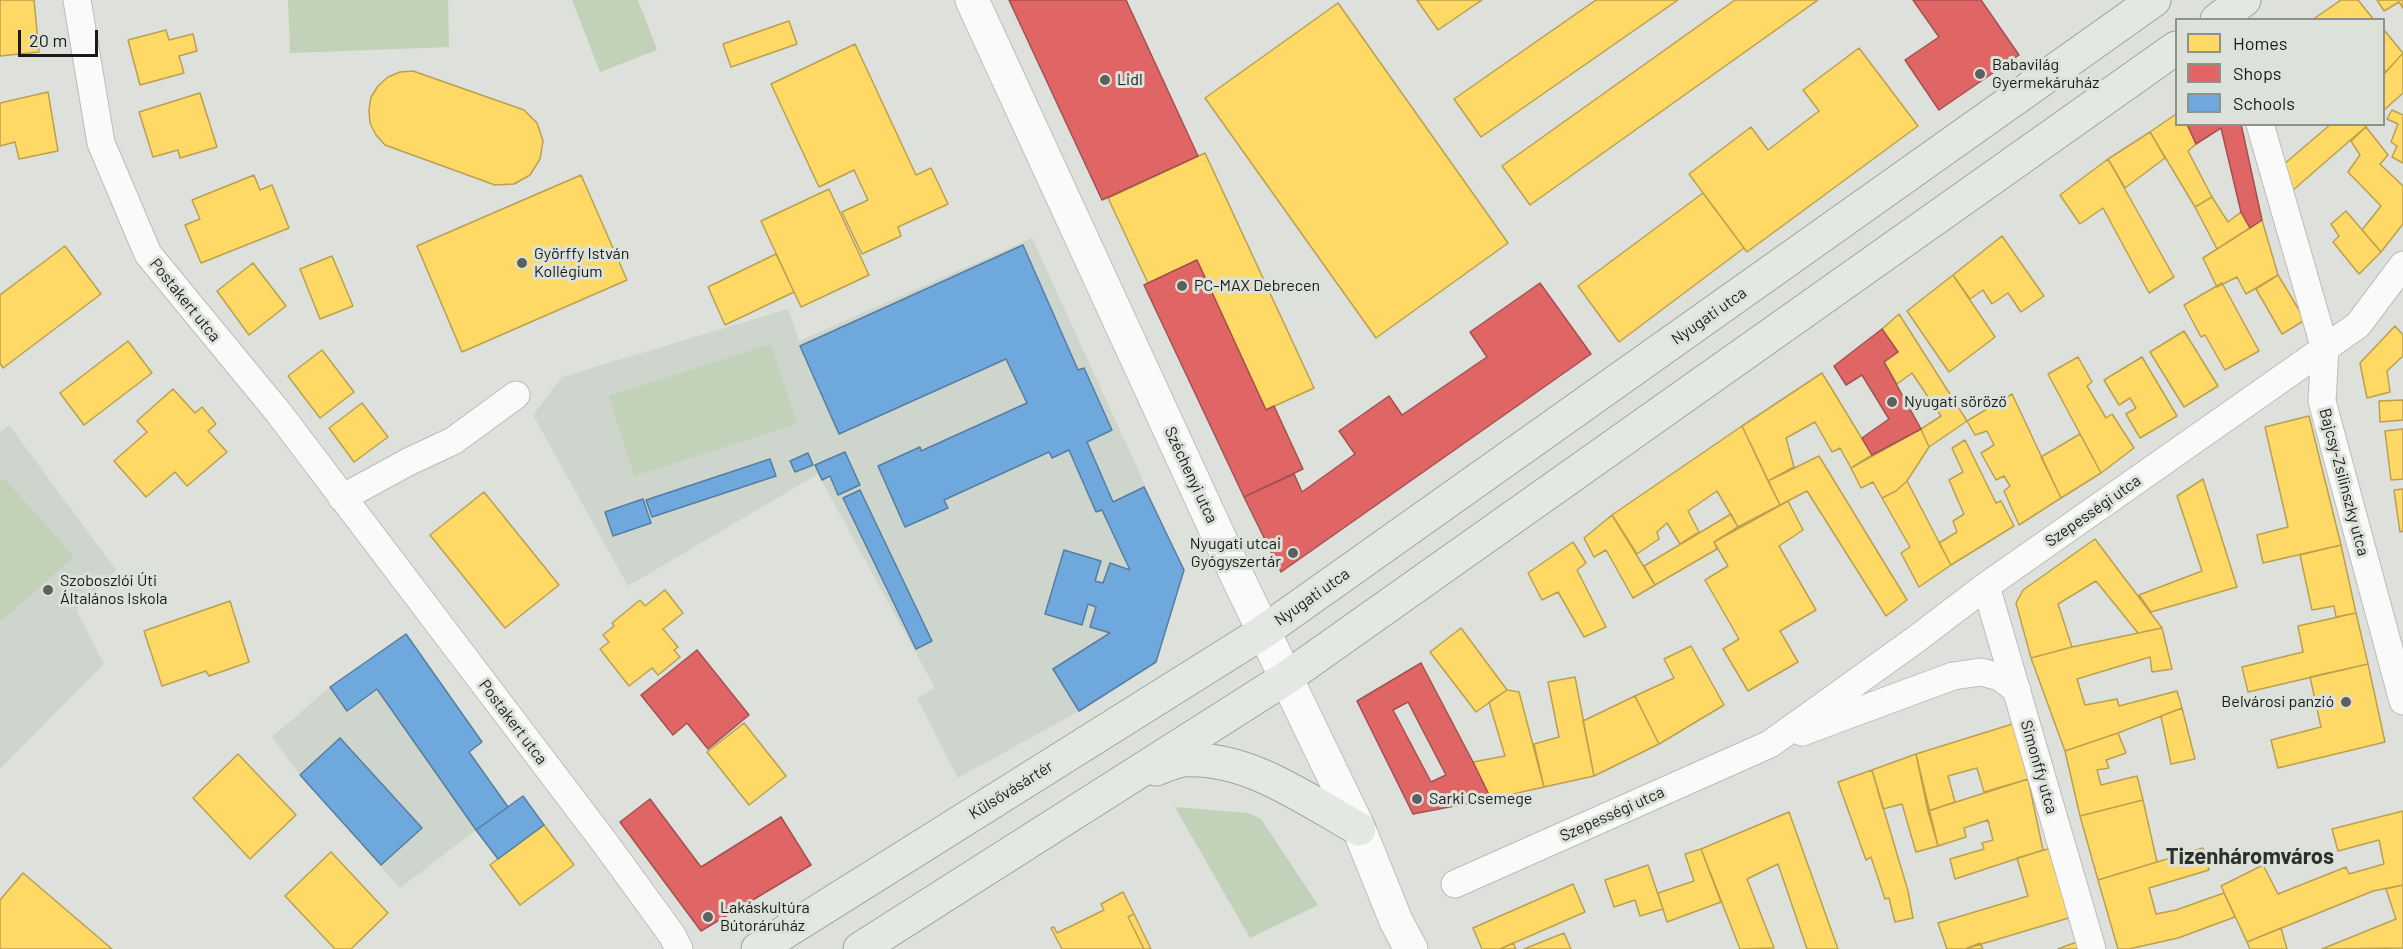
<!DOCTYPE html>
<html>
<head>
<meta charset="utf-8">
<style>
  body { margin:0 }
  #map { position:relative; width:2403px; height:949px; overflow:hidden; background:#dde0db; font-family:Barlow,sans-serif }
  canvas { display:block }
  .legend { position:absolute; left:2175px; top:18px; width:210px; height:108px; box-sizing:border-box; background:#dce1da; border:2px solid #8e928d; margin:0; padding:8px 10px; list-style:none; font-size:18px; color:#191b19 }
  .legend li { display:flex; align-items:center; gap:12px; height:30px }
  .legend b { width:30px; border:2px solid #8e928d }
  .scale { position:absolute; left:18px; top:30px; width:80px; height:27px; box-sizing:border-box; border:3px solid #191b19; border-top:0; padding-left:8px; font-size:18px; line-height:21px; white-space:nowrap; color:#191b19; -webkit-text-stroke:4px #dce1da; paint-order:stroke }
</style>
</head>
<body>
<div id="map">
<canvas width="2403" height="949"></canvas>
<ul class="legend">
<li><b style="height:16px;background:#ffd966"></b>Homes</li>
<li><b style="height:16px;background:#e06666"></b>Shops</li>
<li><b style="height:16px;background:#6fa8dc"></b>Schools</li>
</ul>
<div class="scale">20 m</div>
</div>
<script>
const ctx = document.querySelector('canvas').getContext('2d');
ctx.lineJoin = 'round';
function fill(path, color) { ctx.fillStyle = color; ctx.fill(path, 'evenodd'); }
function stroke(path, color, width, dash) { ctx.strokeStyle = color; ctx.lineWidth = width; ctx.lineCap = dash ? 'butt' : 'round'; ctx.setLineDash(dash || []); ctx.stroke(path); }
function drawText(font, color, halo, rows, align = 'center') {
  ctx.font = font + ' Barlow,sans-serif'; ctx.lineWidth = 6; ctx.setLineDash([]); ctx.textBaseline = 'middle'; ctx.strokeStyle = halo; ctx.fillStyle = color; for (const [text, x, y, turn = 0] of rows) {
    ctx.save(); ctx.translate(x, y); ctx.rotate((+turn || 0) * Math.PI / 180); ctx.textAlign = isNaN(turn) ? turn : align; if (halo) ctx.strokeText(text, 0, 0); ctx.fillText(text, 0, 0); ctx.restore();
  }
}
const built = new Path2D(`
  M1032,238L1184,570L1156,662L1079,711L958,778L917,698L935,688L818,474L628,586L533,415L562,377L788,309L799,341Z
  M9,425L116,570L76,610L104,664L0,769V433Z
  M406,634L482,742L469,752L476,830L400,888L300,775L272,737L330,687Z`);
const green = new Path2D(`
  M288,0H448L449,47L290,53Z
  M572,0H638L657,50L600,72Z
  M771,344L797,424L634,476L609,396Z
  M4,478L74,557L0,622V481Z
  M1175,807L1248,813L1261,819L1318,905L1250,938Z`);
const homes = new Path2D(`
  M0,0H34L39,52L0,56Z
  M1417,0H1482L1438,30Z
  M1596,0H1678L1481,137L1454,99Z
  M1735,0H1818L1530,205L1502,166Z
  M2341,0H2358L2374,20H2312Z
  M2377,0H2403V8L2399,2L2384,11Z
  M1338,3L1508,243L1376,338L1205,98Z
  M789,21L797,44L731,67L723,44Z
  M166,30L169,40L193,34L197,51L179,56L184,73L140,85L128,40Z
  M2384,30L2403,53L2386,72L2384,69Z
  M855,44L916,175L931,168L948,204L898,227L901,236L862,254L842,212L868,200L854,170L819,187L771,84Z
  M1859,48L1918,126L1747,252L1689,174L1751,127L1768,150L1819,111L1803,90Z
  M2403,53V93L2384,110V74Z
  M413,71L524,110L537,123L543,141L540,159L530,175L514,184L495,185L385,145L376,135L370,123L369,110L371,97L378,86L388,77L400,72Z
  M48,92L58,151L19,159L15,142L0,146V103Z
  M200,93L217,147L180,158L178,150L153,157L139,112Z
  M2392,110L2403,115V163L2392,157L2397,146L2391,142L2398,124L2387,119Z
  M2176,114V124H2187L2196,144L2188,151L2212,197L2195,207L2150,132Z
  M2331,124H2369L2292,191L2283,165Z
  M2366,127L2388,155L2380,164L2403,186V224L2381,252L2362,230L2381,206L2348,172L2360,155L2351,141Z
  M2150,132L2165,158L2125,188L2108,159Z
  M1205,153L1314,388L1266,410L1197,260L1148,283L1108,198Z
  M2108,159L2174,277L2149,293L2103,208L2080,224L2060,195Z
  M254,175L260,190L272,185L289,228L201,263L185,225L200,219L192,200Z
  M581,175L627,280L462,352L417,246Z
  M829,189L869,275L801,307L761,221Z
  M1703,193L1744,248L1619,342L1578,286Z
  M2212,197L2228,222L2241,212L2250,228L2217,249L2195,207Z
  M2346,211L2381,252L2359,274L2333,242L2339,236L2331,224Z
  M2262,220L2278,275L2246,294L2237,277L2217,287L2203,258Z
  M2002,236L2044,296L2021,312L2008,293L1992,304L1983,290L1970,299L1953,275Z
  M65,246L101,294L3,368L0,363V295Z
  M776,254L794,292L725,325L708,287Z
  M332,256L353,306L320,319L300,269Z
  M253,263L286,306L249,335L217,291Z
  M1953,275L1995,337L1949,372L1907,311Z
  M2278,275L2305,320L2282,334L2256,289Z
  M2222,283L2259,351L2225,370L2205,335L2201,337L2184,305Z
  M1899,314L1967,421L1929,447L1921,429L1941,416L1912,373L1897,384L1884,362L1898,352L1882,329Z
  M2395,326L2403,335V356L2387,371L2390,392L2367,398L2360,363Z
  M2184,331L2218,386L2184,407L2150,352Z
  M128,341L152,373L84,425L60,393Z
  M322,350L354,392L320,418L288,376Z
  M2078,357L2092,382L2087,386L2106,418L2112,414L2134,448L2101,473L2048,374Z
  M2142,357L2177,416L2140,438L2126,414L2136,408L2130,398L2119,405L2104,380Z
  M1822,373L1872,455L1851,468L1840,448L1832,452L1815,422L1786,438L1794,467L1768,481L1742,426Z
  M173,389L195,413L202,407L216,424L208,431L227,452L187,486L175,472L146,497L114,461L147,432L137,421Z
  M2012,394L2061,498L2019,525L2004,491L2010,486L2004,476L1996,480L1981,453L1994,445L1987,431L1975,435L1967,421Z
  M2403,400V420L2380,422L2379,401Z
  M362,403L388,437L354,462L329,428Z
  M2309,416L2341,545L2263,563L2257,535L2288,527L2265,427Z
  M1742,426L1780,505L1738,527L1717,491L1688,511L1699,532L1680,544L1667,523L1657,532L1659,539L1637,554L1612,515Z
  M1921,429L1929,447L1907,481L1896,491L1882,498L1873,482L1861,488L1851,468Z
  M2403,429V479L2391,480L2385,431Z
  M2080,434L2101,473L2061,498L2041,457Z
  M1965,440L1996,503L2001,501L2014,526L1951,565L1939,543L1957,532L1953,521L1964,514L1949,480L1963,472L1952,448Z
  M1819,456L1907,600L1886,616L1807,491L1780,505L1768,481Z
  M2203,479L2237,587L2151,612L2139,595L2202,571L2177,496Z
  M1907,481L1951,565L1919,587L1901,553L1910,547L1882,498L1896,491Z
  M2403,489V531L2400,532L2394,490Z
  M484,492L559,585L505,628L430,535Z
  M1788,501L1803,530L1779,546L1816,610L1780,631L1798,662L1748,691L1723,649L1739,639L1705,580L1728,566L1714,542Z
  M1731,514L1738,527L1714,542L1717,549L1655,585L1644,566Z
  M1612,515L1655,585L1633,598L1606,550L1594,557L1584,538Z
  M2095,539L2162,628L2138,633L2096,581L2058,604L2072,647L2031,658L2016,603L2023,590Z
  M1573,542L1586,563L1577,570L1606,627L1584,637L1558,592L1542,600L1528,573Z
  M2341,545L2356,613L2336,617L2334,606L2312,610L2300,555Z
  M665,590L683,613L663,629L678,647L674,650L680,657L658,675L652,668L629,686L600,649L609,642L603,635L614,626L612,623L640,600L645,606Z
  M230,601L249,662L209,676L206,671L162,686L144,631Z
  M2356,613L2368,664L2248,692L2242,667L2303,652L2298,626Z
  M1461,628L1507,690L1476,712L1430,652Z
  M2162,628L2172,669L2152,672L2150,657L2077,679L2085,705L2117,699L2119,706L2177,691L2182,708L2118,733L2065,751L2031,658L2072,647Z
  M1691,646L1724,705L1659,744L1635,696L1674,678L1664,659Z
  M2368,664L2385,742L2278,768L2271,740L2321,727L2310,677Z
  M1575,677L1594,776L1544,787L1534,744L1559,737L1548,682Z
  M1507,690L1519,692L1544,787L1491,799L1473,762L1505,756L1489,702Z
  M1635,696L1659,744L1594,776L1583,721Z
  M2182,708L2195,759L2171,764L2161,716Z
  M2019,722L2035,777L1984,792L1977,768L1948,776L1955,802L1928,811L1916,754Z
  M744,723L786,776L749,805L707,752Z
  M2118,733L2126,753L2106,760L2109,768L2097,770L2101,785L2137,776L2143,800L2080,816L2065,751Z
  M238,754L296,815L250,859L193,798Z
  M1916,754L1938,846L1916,852L1902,804L1883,809L1872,770Z
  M1872,770L1908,891L1913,918L1895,922L1889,898L1885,899L1871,857L1866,860L1838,782Z
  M2028,779L2043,850L1955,879L1950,859L1984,849L1982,843L1993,840L1988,820L1964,828L1966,837L1938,846L1928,811Z
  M2143,800L2157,862L2098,880L2080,816Z
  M2403,811V885L2373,891L2247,942L2221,886L2263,865L2278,894L2346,867L2349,874L2384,864L2379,840L2338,851L2332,829Z
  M1789,812L1838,949H1807L1778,864L1747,879L1774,948L1740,949L1701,849Z
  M544,825L574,865L520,905L490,865Z
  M2051,848L2072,917L1965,949H1947L1938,923L2028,896L2017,858Z
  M2203,848L2209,870L2149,888L2156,914L2176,910L2224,893L2235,917L2178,938L2129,949H2118L2098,880Z
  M1701,849L1721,902L1667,922L1658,893L1694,881L1685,854Z
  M331,852L388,913L351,949H335L285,896Z
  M1648,865L1663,909L1640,916L1635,900L1614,907L1605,880Z
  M23,873L112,949H0V900Z
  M1573,884L1585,912L1500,949H1482L1473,928Z
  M2403,885V948L2322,949L2396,919L2386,889Z
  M1123,892L1134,914L1128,917L1144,949H1062L1051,928L1054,927L1057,933L1104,910L1101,904Z
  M1134,914L1151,949H1144L1128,917Z
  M2281,928L2287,949H2250L2247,942Z
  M1564,933L1571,949H1524Z
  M2082,940L2084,949H2058Z
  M1513,943L1516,949H1500Z
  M1980,943L1983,949H1965Z`);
const shops = new Path2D(`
  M1009,0H1126L1198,156L1102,200Z
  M1913,0H1981L2019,55L1939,110L1905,60L1939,37Z
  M2187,124H2241L2262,220L2250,228L2241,212L2221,128L2196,144Z
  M1197,260L1266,410L1274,406L1303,469L1244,497L1144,285Z
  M1540,283L1591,354L1281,572L1244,497L1294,474L1302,492L1355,454L1339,431L1389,396L1402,415L1487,357L1470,332Z
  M1882,329L1898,352L1884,362L1921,429L1872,455L1862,438L1889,419L1862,375L1846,385L1834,366Z
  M697,650L749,715L708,749L687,723L673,735L641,695Z
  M1421,663L1473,762L1491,799L1413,814L1357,701ZM1408,702L1446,775L1431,782L1393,710Z
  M650,799L701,867L781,817L811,865L701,931L620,822Z`);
const schools = new Path2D(`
  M1023,245L1078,370L1084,368L1112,430L1087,442L1113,502L1144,487L1184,570L1156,662L1079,711L1053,669L1110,633L1090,627L1096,607L1088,604L1082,625L1045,614L1064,550L1101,561L1095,581L1103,583L1110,563L1130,570L1102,510L1096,512L1069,450L1052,458L1049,452L944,500L948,508L905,527L878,466L920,447L921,451L1027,403L1006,359L839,434L800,346Z
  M845,452L860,485L838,495L830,476L822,480L815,465Z
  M808,453L813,465L795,472L790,461Z
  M770,459L776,476L652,517L646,500Z
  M860,490L932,641L916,649L843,498Z
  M643,499L651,523L613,536L605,512Z
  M406,634L482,742L469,752L508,807L476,830L377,689L347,711L330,687Z
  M340,738L422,828L381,865L300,775Z
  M523,796L544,825L498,859L476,830Z`);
const minor = new Path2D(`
  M77,0L101,143L148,254L278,412L605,843L672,935L679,949
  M2260,124L2325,349L2322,401L2403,701
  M342,498L410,461L453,441L516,395
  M1986,586L2092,949
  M1802,732L1953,676L1981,672L2000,677L2017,690
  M1455,884L1770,744L1915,640L1986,586L2358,325L2403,265`);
const tertiary = new Path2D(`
  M972,0L1237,576L1359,829L1396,921L1411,949`);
const primary = new Path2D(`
  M2217,20L2244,0
  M1156,769C1165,766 1174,761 1183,760C1248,756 1305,799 1359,829
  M758,949L1263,632L2154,0
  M860,949L1286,678L2176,48`);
const markers = [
  [1980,74,6,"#5e605d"],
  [1105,80,6,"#5e605d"],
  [522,263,6,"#5e605d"],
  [1182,286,6,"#5e605d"],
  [1892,402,6,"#5e605d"],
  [1293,553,6,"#5e605d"],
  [48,590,6,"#5e605d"],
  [2346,702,6,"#5e605d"],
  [1417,799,6,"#5e605d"],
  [708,917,6,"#5e605d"]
];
const poiNames = [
  ["Babavilág",1992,65],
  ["Gyermekáruház",1992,83],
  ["Lidl",1117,80],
  ["Györffy István",534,254],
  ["Kollégium",534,272],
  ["PC-MAX Debrecen",1194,286],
  ["Nyugati söröző",1904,402],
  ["Nyugati utcai",1281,544,"right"],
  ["Gyógyszertár",1281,562,"right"],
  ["Szoboszlói Úti",60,581],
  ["Általános Iskola",60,599],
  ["Belvárosi panzió",2334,702,"right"],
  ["Sarki Csemege",1429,799],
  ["Lakáskultúra",720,908],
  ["Bútoráruház",720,926]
];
const streetNames = [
  ["Postakert utca",185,300,51],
  ["Nyugati utca",1709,316,-35],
  ["Széchenyi utca",1191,475,65],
  ["Bajcsy-Zsilinszky utca",2344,482,75],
  ["Szepességi utca",2093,511,-35],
  ["Nyugati utca",1312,597,-35],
  ["Postakert utca",513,722,53],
  ["Simonffy utca",2039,767,74],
  ["Külsővásártér",1011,790,-32],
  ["Szepességi utca",1612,814,-24]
];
const districtNames = [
  ["Tizenháromváros",2250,857]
];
fill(built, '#ced5cc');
fill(green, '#c1d2b9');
fill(homes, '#ffd966');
stroke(homes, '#baa04f', 1.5);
fill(shops, '#e06666');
stroke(shops, '#a4504f', 1.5);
fill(schools, '#6fa8dc');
stroke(schools, '#557ea2', 1.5);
stroke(minor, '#bbbdb9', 29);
stroke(tertiary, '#bbbdb9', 35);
stroke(primary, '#9da49a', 35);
stroke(minor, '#fafafa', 27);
stroke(tertiary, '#fafafa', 33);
stroke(primary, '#e4e8e2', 33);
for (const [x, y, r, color] of markers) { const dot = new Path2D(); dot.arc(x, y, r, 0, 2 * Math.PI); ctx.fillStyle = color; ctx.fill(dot); stroke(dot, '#dce1da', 2); }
drawText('16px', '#191b19', '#dce1da', poiNames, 'left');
drawText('16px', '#191b19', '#dce1da', streetNames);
drawText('bold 22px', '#2d312b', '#dce1da', districtNames);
</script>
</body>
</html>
